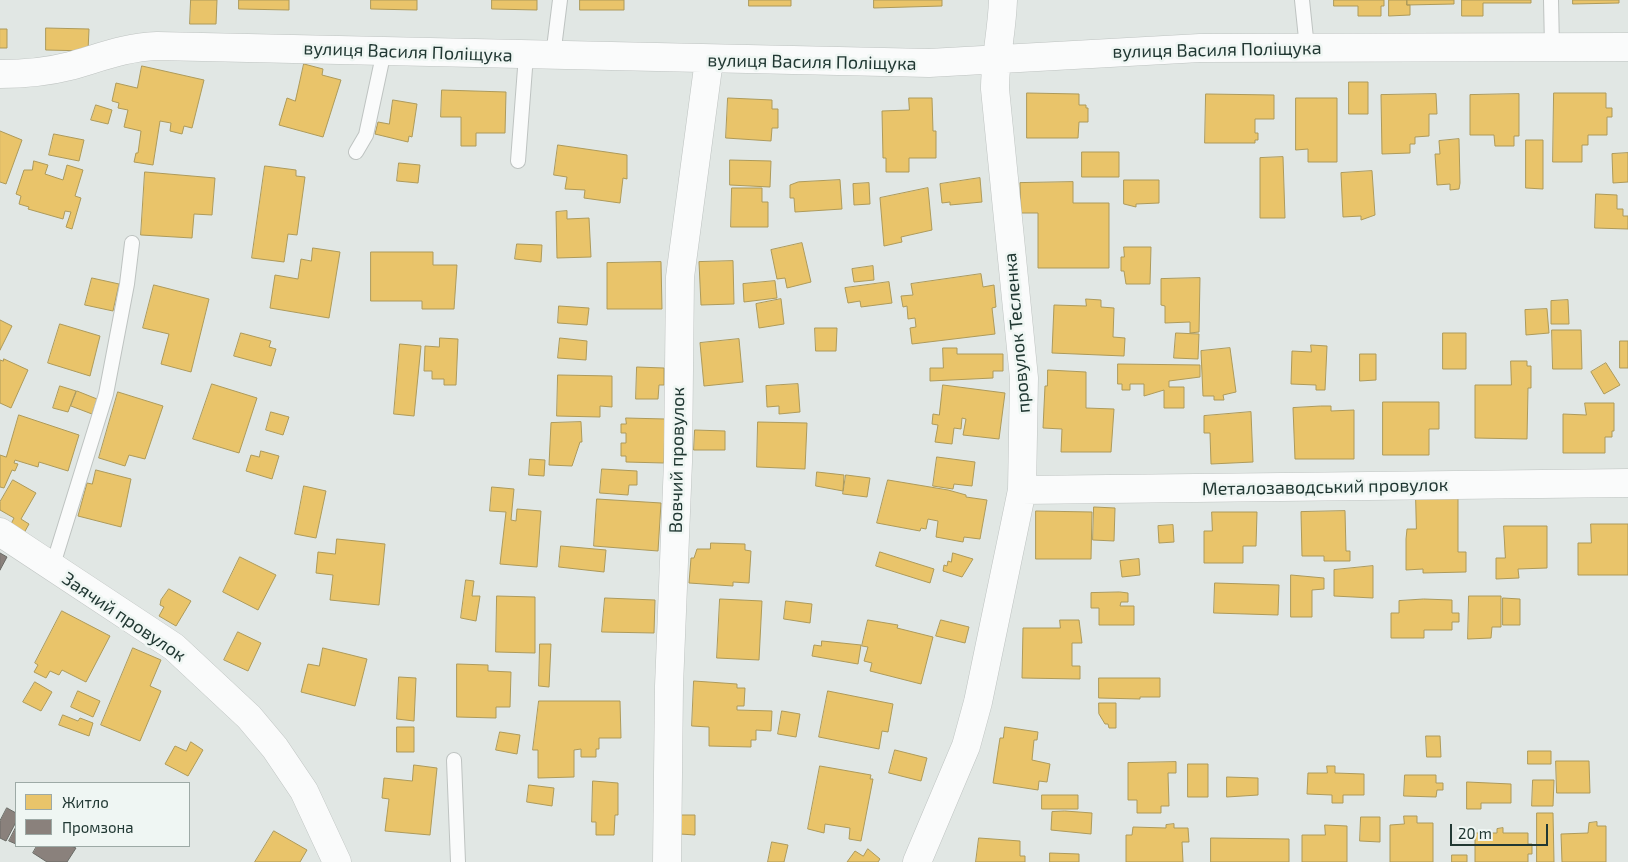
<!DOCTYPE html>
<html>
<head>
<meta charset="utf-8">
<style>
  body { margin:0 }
  #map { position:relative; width:1628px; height:862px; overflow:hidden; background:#e1e7e4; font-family:"Exo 2",sans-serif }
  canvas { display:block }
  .legend { position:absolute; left:15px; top:782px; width:175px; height:65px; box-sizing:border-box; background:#eff6f3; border:1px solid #9daaa6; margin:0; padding:6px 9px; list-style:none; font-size:15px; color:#213833 }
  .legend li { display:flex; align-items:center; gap:10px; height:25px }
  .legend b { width:25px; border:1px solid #9daaa6 }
  .scale { position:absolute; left:1450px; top:824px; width:98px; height:22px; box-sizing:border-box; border:2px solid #213833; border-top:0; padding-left:6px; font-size:15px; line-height:18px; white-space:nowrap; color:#213833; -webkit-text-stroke:4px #eff6f3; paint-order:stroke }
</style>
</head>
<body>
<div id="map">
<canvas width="1628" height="862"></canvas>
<ul class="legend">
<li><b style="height:14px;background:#e9c46a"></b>Житло</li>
<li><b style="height:14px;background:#8a817c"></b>Промзона</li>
</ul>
<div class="scale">20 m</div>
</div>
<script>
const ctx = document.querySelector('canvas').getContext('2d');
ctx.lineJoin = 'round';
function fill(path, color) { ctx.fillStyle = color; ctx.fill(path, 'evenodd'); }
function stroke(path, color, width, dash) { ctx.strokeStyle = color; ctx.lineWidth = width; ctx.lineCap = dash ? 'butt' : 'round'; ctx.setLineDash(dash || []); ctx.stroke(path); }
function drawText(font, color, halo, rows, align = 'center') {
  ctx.font = font + ' "Exo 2",sans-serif'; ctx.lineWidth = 5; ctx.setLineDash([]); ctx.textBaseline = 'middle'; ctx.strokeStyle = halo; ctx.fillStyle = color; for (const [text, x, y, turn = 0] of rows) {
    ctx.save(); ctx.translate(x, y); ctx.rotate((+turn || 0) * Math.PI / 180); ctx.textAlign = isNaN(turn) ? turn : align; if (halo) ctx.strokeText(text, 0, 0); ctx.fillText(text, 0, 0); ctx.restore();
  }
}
const homes = new Path2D(`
  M191,0H217L216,24H190Z
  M239,0H289V10L239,9Z
  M371,0H417V10L371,9Z
  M492,0H537V10L492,9Z
  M580,0H624V10H580Z
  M749,0H791V6H749Z
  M874,0H942V6L874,8Z
  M1334,0H1384V6H1381V16H1358V6H1334Z
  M1389,0H1407V5H1410V15L1389,16Z
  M1407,0H1454V4L1407,5Z
  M1462,0H1531V3H1483V16H1462Z
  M1573,0H1619V3L1573,4Z
  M46,28L89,29L88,51L46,50Z
  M0,29H7V48H0Z
  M304,64L323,69L322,75L341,80L323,137L279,125L287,98L295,101Z
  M142,66L204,80L192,128L184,126L182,134L170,131L171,123L160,121L153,165L134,162L136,153H138L141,131L124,127L128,110L118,108L119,103L112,101L116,83L137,88Z
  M1349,82H1368V114H1349Z
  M442,90L506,92L505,133H476V146H461V117H441Z
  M1027,93L1079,94V105H1086V108H1088V122H1079L1078,138H1027Z
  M1554,93H1606V108H1612V117H1607V135H1588V145H1582V162H1553Z
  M1206,94L1274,95V119H1255V133H1258V140H1255V143H1205Z
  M1436,94L1437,114H1429V136L1415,137V144H1410V153L1382,154L1381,95Z
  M1519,94V136H1514V146H1495L1494,135H1470V95Z
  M728,98L772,100V109H778V128H772L771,141L726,138Z
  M909,98H932L933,131H936V158H909V172H886V158H883L882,111L909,110Z
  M1296,98H1337V162H1308V149L1296,150Z
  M393,100L417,104L412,137L409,136L408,142L375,134L378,122L389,124Z
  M96,105L112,110L108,124L91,120Z
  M0,131L22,140L6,184L0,182Z
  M54,134L84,140L79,161L49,155Z
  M1459,139L1460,183L1459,189L1450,190V184L1437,185L1435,154H1440L1439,141Z
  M1526,140H1543V189L1526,188Z
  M558,145L627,155V179L623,178L620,203L584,198L585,190L565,189L567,177L554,175Z
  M1082,152H1119V177H1082Z
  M1628,153V182L1613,183L1612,154Z
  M1283,157L1285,218H1260V158Z
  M730,160L771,161L770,187L730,185Z
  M34,161L48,165L45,174L63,180L67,165L83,170L75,196L81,198L72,229L66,227L71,212L65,211L63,219L28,209L29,207L19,204L21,196L16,194L24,170H32Z
  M399,163L420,165L418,183L397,181Z
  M265,166L296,170V176L305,177L297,235L288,234L284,262L252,258Z
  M1372,171L1375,215L1361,220V216L1343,217L1341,173Z
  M145,172L215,178L212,215L194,214L192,238L141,235Z
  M980,178L982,202L950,205V202L942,203L940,184Z
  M840,180L842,209L795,212L794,198H790V185L798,182Z
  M1124,180H1159V203L1136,204V207L1124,204Z
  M1073,182V203H1109V268H1038V213H1021L1020,183Z
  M869,183L870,204L854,205L853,184Z
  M732,188H762V202H768V227H731Z
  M928,188L932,230L901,237L902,242L884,246L880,198Z
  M1596,194L1617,195V209H1623V216H1628V229L1595,228Z
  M567,211V219L589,218L591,257L557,258L556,212Z
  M802,243L811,282L787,288L785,278L777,279L771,250Z
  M517,244L542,245L541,262L515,259Z
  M1124,247H1151L1150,284H1126L1124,271H1121V257H1124Z
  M313,248L340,252L329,318L270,308L275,275L298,279L301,259L311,261Z
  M371,252H433V265H457L454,309H422V301H371Z
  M733,261L734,304L701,305L699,262Z
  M661,262L662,309H607V263Z
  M873,266L874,280L854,282L852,269Z
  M981,274L983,287L994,285L996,307L992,308L995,334L912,344L910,328L916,327L915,318L908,319L907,306L903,307L901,296L913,295L911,284Z
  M92,278L119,284L113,311L85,305Z
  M1200,278L1199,332L1190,333V322L1165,323V306L1161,305V279Z
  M775,281L777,298L744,302L743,284Z
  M889,282L892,303L861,307L860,301L848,303L845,288Z
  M154,285L209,299L191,372L161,364L169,334L143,328Z
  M781,299L784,324L759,328L756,304Z
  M1086,299L1101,300V307L1114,308L1113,337L1125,338L1124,356L1052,353L1054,305L1086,306Z
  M1568,300L1569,324H1551V301Z
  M559,306L589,308L587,325L558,323Z
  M1547,309L1549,333L1526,335L1525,310Z
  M0,320L12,326L0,350Z
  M60,324L100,336L90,376L48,363Z
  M815,328H837L836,351H816Z
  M1552,330H1581L1582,369H1553Z
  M241,333L271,341L269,347L276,349L271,366L234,356Z
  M1176,333L1199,334L1198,359L1174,358Z
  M1443,333H1466V369H1443Z
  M440,338L458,339L456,385H444V379H432V371H424L425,346L439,347Z
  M560,338L587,341L586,360L558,358Z
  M739,339L743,382L704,386L700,343Z
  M1620,341H1628V368H1620Z
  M400,344L421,346L414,416L394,414Z
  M1311,345L1327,346L1325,390H1316V385L1291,384L1292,351L1311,352Z
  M943,348H957V354H1003V371H993V378L930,381V368H943Z
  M1230,348L1236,392L1223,395L1224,400H1214V396H1203L1201,351Z
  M1360,354H1376V380L1360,381Z
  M4,359L28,370L11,408L0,403V360L3,361Z
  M1511,361H1527V366H1531V388H1528L1527,439L1475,438V385H1511Z
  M1606,363L1620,385L1604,394L1591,372Z
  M1118,364L1200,365V377L1169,381V387H1184V408H1164V390L1144,396V384H1130V390H1122V384H1118Z
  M637,367L664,368V385H659L658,399H636Z
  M1048,370L1086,372V408L1114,409L1111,452H1061L1062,429L1043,428L1045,386H1047Z
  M558,375L612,376V407L600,406V417L557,416Z
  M212,384L257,398L239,453L193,439Z
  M798,384L800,412L779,414V406L767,407L766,386Z
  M943,385L1005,393L999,439L963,435L966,419L962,418L961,429L954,428L952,444L935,442L938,425L932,424L933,414L939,415Z
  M60,386L76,391L68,412L53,408Z
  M77,391L97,399L92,414L71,406Z
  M118,392L163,406L145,459L129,455L125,466L99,458Z
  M1383,402H1439V429H1429V455H1383Z
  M1585,403H1614V431H1612V437H1605V453H1563V414L1586,415Z
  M1321,406H1331V411L1354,410V459H1295L1293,408Z
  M271,412L289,417L283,435L266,430Z
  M1251,412L1253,462L1211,464L1210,433H1204V416Z
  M19,415L79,435L68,471L39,462L38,467L15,460L14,463L18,464L15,471L12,470L4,488L0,487V455L6,457Z
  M626,418L665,419L664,463L626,462V456H621V443H626V433H621V424H626Z
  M581,422L582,442H580L572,466L549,465L551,423Z
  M758,422L807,423L805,469L757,467Z
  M695,430L725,431V450H694Z
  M261,451L279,456L272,479L246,471L251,455L259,457Z
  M937,457L975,462L972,486L954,484L953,489L933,486Z
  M530,459L545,460L544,476L529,475Z
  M602,469L637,471V485H629L628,495L600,493Z
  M96,470L131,479L121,527L78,516L87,483L92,484Z
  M817,472L844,475L843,491L816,486Z
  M846,475L870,478L867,497L843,494Z
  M13,480L36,493L21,519L29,524L24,533L10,526L14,518L0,510V502Z
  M888,480L948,490L966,495V497L987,500L980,539L964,537L963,542L936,537L938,521L928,519L926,529L921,528L920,531L877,523Z
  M304,486L326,491L316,538L295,534Z
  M492,487L514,489L511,520L516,521L517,509L541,511L537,567L500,564L506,512L490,511Z
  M1416,498H1458V552H1466V572L1423,573V569L1406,570V539L1407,529H1416Z
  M597,499L661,503L658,551L594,546Z
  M1094,507L1115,508L1114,541L1093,540Z
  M1036,511L1092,512L1091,559H1036Z
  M1345,511L1346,551H1350V561H1324V556H1302L1301,512Z
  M1212,512H1257L1256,546H1243V563H1204V531H1212Z
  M1591,524H1628V575H1578V543H1591Z
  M1173,525L1174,542L1159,543L1158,526Z
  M1504,526H1547V568L1518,569L1519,578L1496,579V558H1505Z
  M337,539L385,544L379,605L330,600L333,575L316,573L318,552L335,554Z
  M711,543L745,544V550L751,551L749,583L733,582V586L689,583L691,558H694L697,549H710Z
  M561,546L606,550L604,572L559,567Z
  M880,552L934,569L930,583L876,566Z
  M953,553L973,559L962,577L943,571L944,565L947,566L948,561L951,562Z
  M240,557L276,575L258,610L223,592Z
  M1139,559L1140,575L1122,577L1120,561Z
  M1373,566V598L1334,596V570Z
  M1291,575L1324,578V589L1312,590V617H1291Z
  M466,580L474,581L472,596H480L476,621L461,618Z
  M1215,583L1279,585L1278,615L1214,613Z
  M169,589L191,601L176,626L159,616L164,607L160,605L161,600Z
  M1120,592L1128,593V602H1121L1120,606H1134V625H1099V608H1091V593Z
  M497,596L535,597V653L496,652Z
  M1469,596H1501V627H1492L1491,638L1468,639Z
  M605,598L655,600L654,633L602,632Z
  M1503,598L1520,599V625H1503Z
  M720,599L762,601L759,660L717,658Z
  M1424,599L1452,600V613H1459V622H1452V630H1424V638H1391V613H1399V601Z
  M786,601L812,604L810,623L784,619Z
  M62,611L110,636L86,682L62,670L59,675L50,671L46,678L34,672L38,665L35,663Z
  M868,620L898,625L897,628L933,637L921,684L870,671L872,663L864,661L868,647L862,646Z
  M941,620L969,627L965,643L936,636Z
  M1060,620H1079L1082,643H1072V666H1080V679L1022,678L1023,628H1060Z
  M238,632L261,643L248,671L224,660Z
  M822,641L861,645L858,664L812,656L814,645L821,646Z
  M540,644H551L549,687L539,686Z
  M133,648L161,660L150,686L161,691L140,741L101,725Z
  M323,648L367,659L355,706L301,692L308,664L319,666Z
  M457,664L488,665V671L511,672L510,707H496V718L457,717Z
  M399,677L416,678L414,721L397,719Z
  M1099,678H1160V697H1140V699L1099,698Z
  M694,681L737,684V688H745L744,706H737V710L772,711L771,731L756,730V740H751V747L709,746V727L692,726Z
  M35,682L52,692L41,711L23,702Z
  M78,691L100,701L93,717L71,707Z
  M828,691L893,704L888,732L882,731L879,749L819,737Z
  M539,701H620L621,738H599V749H596V757H581V749L574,750V777L538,778V750H533Z
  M1099,703H1116V728H1109L1108,724H1105L1099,714Z
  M782,711L800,714L796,737L778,734Z
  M63,715L78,721L80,718L93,723L89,736L59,725Z
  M397,727H414V752H397Z
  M1005,727L1038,732L1037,740H1034L1032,760L1050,764L1047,782L1039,781L1038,790L993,783L1000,738H1003Z
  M500,732L520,735L517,754L496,750Z
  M1426,736H1440L1441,757H1427Z
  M191,742L203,750L188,776L165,764L175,746L186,751Z
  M895,750L927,758L921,781L889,773Z
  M1528,751H1551V764H1528Z
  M1556,761H1589L1590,793H1557Z
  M1176,762V773H1168L1169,806H1161V813H1137V800H1128V763Z
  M1188,764H1208V797H1188Z
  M414,765L437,768L430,835L385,831L389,799L382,798L384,778L412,781Z
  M820,766L871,775L870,779H873L861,841L849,839L850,828L825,824L824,833L808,829Z
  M1327,766H1335V773L1364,774V795H1343V803H1332V795L1307,794L1308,773H1327Z
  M1405,775H1436V783H1443V790H1437L1436,797L1404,796Z
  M1227,777L1258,778V795L1227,797Z
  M1533,780H1554L1553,806H1532Z
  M593,781L618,783V815H615L614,835H596V822H592Z
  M1467,782L1511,784V803H1481V809H1467Z
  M529,785L554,788L552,806L527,802Z
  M1042,795H1078V809H1042Z
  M1065,811L1092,813L1091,834L1051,830L1052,812Z
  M1537,813H1553L1554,862H1537Z
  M680,815H695V835L680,834Z
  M1404,816H1417V823H1433V862H1390V825L1404,824Z
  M1361,817H1380V842L1360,841Z
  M1597,822V826H1606V862H1562L1561,834L1588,833L1589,823Z
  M1174,824V828H1188L1189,842H1182L1183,862H1126V835H1132L1133,827L1166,828V825Z
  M1325,825L1347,826V862H1302V835H1325Z
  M1503,828V833H1528V844H1532V854H1528V862H1475V833H1497V829Z
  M274,831L307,850L300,862H255Z
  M979,838L1020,841V856H1025V862H976Z
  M1211,838L1289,839V862H1211Z
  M772,842L788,845L784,862H768Z
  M868,849L880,859L878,862H847L855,851L863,856Z
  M1050,853L1079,854V862H1050Z
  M1452,855H1467V862H1452Z`);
const industry = new Path2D(`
  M0,553L7,557L0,570Z
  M7,808L16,813V822L6,841L0,838V821Z
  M16,827V844L9,841Z
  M37,846H71L76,848L67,862H47L33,853Z`);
const service = new Path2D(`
  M1302,0L1307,48
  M1551,0L1552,47
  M553,56L560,0
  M356,152L366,135L384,51
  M518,161L526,55
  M52,568L106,394L127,284L132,243
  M454,760L458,862`);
const minor = new Path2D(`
  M0,74C24,74 47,72 70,66C99,58 126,47 157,46L929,63L1200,48L1628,47
  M1022,490L1628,483
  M0,532L174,647L249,717L275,748L304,791L337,862
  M667,862L669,686L678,462L680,277L709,60
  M917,862L966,746L978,702L1022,490L1024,378L995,89C995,59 1002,31 1003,0`);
const streetNames = [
  ["вулиця Василя Поліщука",1217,50,-1],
  ["вулиця Василя Поліщука",408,52,2],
  ["вулиця Василя Поліщука",812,62,1],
  ["провулок Тесленка",1017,333,-95],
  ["Вовчий провулок",677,460,-89],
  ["Металозаводський провулок",1325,487,-1],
  ["Заячий провулок",124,617,34]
];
fill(homes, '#e9c46a');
stroke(homes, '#ad9a5a', 1);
fill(industry, '#8a817c');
stroke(industry, '#6a6b66', 1);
stroke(service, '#bec3c1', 16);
stroke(minor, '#bec3c1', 29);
stroke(service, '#fafbfb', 14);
stroke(minor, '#fafbfb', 28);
drawText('18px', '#213833', '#eff6f3', streetNames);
</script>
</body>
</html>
